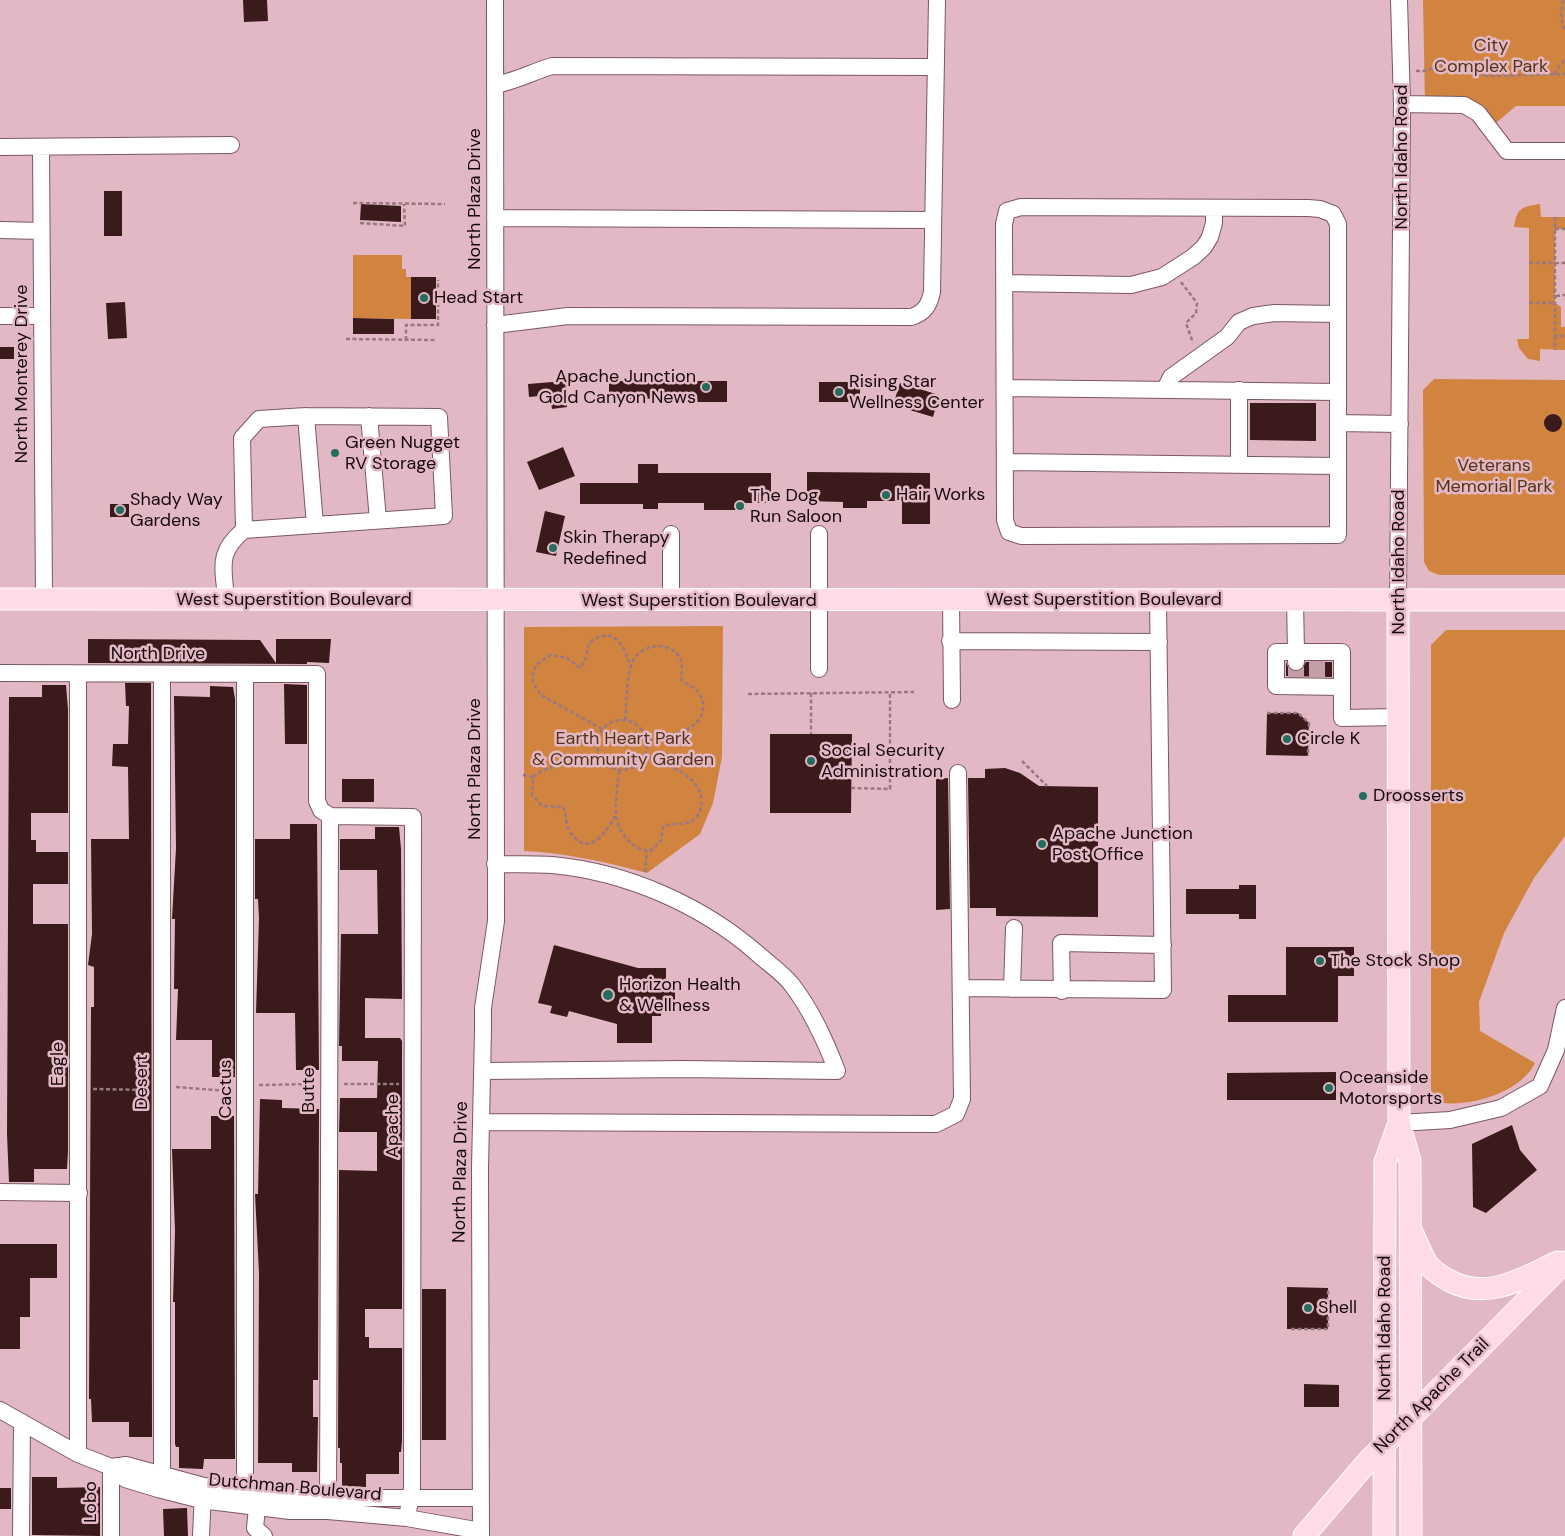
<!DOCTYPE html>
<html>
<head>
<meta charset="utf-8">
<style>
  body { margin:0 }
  canvas { display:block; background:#e2b8c4 }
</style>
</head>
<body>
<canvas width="1565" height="1536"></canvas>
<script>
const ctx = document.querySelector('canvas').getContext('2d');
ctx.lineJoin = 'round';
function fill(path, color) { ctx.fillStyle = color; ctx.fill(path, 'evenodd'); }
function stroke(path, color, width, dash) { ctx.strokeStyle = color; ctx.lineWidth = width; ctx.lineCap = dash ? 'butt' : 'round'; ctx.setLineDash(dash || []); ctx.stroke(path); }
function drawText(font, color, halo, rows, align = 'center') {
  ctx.font = font + ' "DM Sans",sans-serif'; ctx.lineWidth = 5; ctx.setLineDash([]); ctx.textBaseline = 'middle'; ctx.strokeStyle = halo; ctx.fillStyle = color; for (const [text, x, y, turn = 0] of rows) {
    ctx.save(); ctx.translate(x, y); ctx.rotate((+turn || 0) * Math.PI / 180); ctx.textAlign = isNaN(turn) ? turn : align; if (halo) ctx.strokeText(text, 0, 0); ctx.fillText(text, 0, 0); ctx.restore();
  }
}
const green = new Path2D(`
  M1423,0H1565V106H1516L1490,128L1478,113L1425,104Z
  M1540,204L1541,217H1565V229H1555V303L1561,307V327H1565V350L1540,349V361L1528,359L1519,348L1517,339H1529V228L1514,227C1517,208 1521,207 1540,204Z
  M353,255H402V269H406V277H411V319L353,318Z
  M1434,379L1565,380V575H1439L1429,571L1424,562L1423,390Z
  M723,626L722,757L713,803L700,834L647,873C606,862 567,853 524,851V627Z
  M1446,630H1565V836L1534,878L1504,933L1479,1002L1480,1031L1535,1063C1520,1094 1463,1110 1431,1101V645Z`);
const building = new Path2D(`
  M243,0H267L268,21L244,22Z
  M104,191H122V236H104Z
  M361,204L401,206V222L360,220Z
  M411,277H436V319H411Z
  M125,302L127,338L108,339L106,303Z
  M353,318L394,319V334H353Z
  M0,347H14V359H0Z
  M565,381L567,407L552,409L550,395L529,397L528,384Z
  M609,381H727V402H685V395H654V399L637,398V402H609Z
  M819,382H860V402H819Z
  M900,383L939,395L933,417L893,405Z
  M1250,403H1316V441L1250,440Z
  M1544 423a9 9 0 1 1 18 0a9 9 0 1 1-18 0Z
  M563,447L575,476L539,490L527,462Z
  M638,464H658V473H771V503H745V510H704V503H658V509H643V504H580V483H638Z
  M807,472L930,473V524H902V501H867V508H843V502L807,501Z
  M110,504H129V517H110Z
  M545,511L565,516L556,556L536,552Z
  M88,639L260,640L276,663V639H331L329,663L307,662V664L88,663Z
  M1286,662L1288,667L1296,672L1301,670L1306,662H1332V677L1286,676Z
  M125,683H151L152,1437H129V1422H92L91,1399H89L91,1007H94V967L88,965L92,934L91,839H129L128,767L112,766L113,744H128L129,706H126Z
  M284,684L307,685V744H285Z
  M42,685H66L68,709V813H31V840H36V852H68V884H33V924H68V1152L67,1169H34V1182H9L7,1134L9,697H42Z
  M210,686L233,687L235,699V1077H212V1040H176L178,989H174L175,919H172L176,848L174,696L210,697Z
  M1267,713H1298L1309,723L1308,756L1266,755Z
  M770,734H852L851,813H770Z
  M1005,768L1020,773L1039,786L1098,787V917L996,916V908H970L968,778H985V769Z
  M948,778L950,909L936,910V779Z
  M342,779H374V802H342Z
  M290,824H317L319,1070H296L295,1013H256L259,918L258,899H255V839H290Z
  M375,827H399L401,849L402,999L365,998V1038H400L402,1041V1309H365V1337H369V1348H402V1441L401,1452H399V1474H366V1487L342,1486V1463H340V1448H338L339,1170L377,1171V1132H339L340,1098H377L378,1061H342V1046H339L341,934H378L377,870H340V839H375Z
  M1239,885H1256V919H1239V914H1186V889H1239Z
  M554,945L638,968H666V987H675V1008H661V1016H652V1043H617V1024L569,1011L567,1017L550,1013L552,1006L538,1003Z
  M1286,947H1354V976H1338V1022H1228V995H1286Z
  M1336,1072V1100H1227V1073Z
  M260,1099L282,1100V1108L319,1109L318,1380H313V1417H318L317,1472H292V1463H258L259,1273L255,1194H258Z
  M211,1116H234L235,1459H204L203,1469L179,1468V1447H176L175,1444V1302H173L175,1231L172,1149H211Z
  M1512,1125L1520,1150L1537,1170L1486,1213L1473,1207L1472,1144Z
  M0,1244H57V1278H30V1317H20V1349H0Z
  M1287,1287L1328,1288V1329H1287Z
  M422,1289H446V1440H422Z
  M1304,1384L1339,1385V1407H1304Z
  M32,1477H57V1488L100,1487V1536L32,1535Z
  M0,1488H11V1509H0Z
  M187,1508L188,1536H164L163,1509Z`);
const minorTunnel = new Path2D(`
  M1317,661V678
  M1296,662V678`);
const path = new Path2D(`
  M1563,0L1561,18L1565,31
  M1416,71H1424L1445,64L1457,66L1487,76L1565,74
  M1554,74L1565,59
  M353,203L445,204
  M1555,217V336H1565
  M360,223L405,226L404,204
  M1555,229H1565
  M1529,263H1565
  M1181,282L1197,303L1196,313L1186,323L1193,343
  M1556,296L1565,295
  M439,298L450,299
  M1529,303H1555
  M1555,336V350
  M346,339L435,340
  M406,340V325H438V280
  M811,693V734
  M748,694L914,692
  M1267,713H1298L1309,723L1308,756
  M597 745a25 25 0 1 1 50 0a25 25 0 1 1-50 0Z
  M625,720C627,703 626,682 631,666C636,645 668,638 680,658C684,665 680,673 682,681C693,687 703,692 703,706C704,732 666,735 647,741
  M602,729L541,695L536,688L533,681V672L536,665L550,655L567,658L580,668L585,661L589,643C613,624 624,644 630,666
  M598,755L543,770L533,777L532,795L542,806L563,807C567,814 565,823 569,830C586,860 606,834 615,816
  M1022,761L1047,786
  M619,771C618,785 615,800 616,814C616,830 633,851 650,851L661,841L663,827C671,821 684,827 693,820C698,817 700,812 701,807C706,776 667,765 645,755
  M523,775L533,777
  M851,788L890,789V693
  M645,872L647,851
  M344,1084H399
  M259,1085L314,1084
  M176,1087L229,1091
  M93,1089L148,1090
  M1291,1329H1328V1288`);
const minor = new Path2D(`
  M495,85C517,81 532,72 552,66L936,67
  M1402,104L1464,105L1478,113L1507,151H1565
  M0,147L231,145
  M41,147L44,600
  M1021,207L1308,208L1320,209L1333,214L1338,224V535L1021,536L1009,532L1005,520L1004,224L1007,211Z
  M495,218L933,220
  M0,230L41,231
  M1004,283L1131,285L1162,277L1193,257L1204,247L1210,237L1214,223V208
  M0,316H42
  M495,325L568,316L911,317C924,313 929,306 932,292L937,0
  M1005,388L1338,392
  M1165,389L1171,377L1227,337L1239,322L1253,316L1274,313L1338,314
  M306,416L315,525
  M369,416L378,520
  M1338,423L1400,424
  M1005,462L1338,466
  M1239,465V390
  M671,534V601
  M819,534V669
  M226,600C224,568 216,553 244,530L242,438L259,419L306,416L439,417L444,516L244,530
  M951,600L952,700
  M1295,600L1296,652H1276V686L1342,687V718L1398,717
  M1398,601L1402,104L1399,0
  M950,641L1159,642
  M1296,662V652H1342V687
  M0,673L317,674V801L321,810L330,816L328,1511
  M330,816L413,817L412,1488L407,1518
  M961,988L1163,990L1158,601
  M1012,989L1014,928
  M1062,991L1061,943L1163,945
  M482,1071L684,1069L837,1071C825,1040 812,1011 792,985C783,973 769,964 758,954C702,905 627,872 552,865C534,864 514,864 495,864
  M481,1122L936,1124L956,1114L962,1099L958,773
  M1399,1123L1450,1120L1501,1108L1540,1086L1556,1050L1565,1008
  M0,1192L79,1193
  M0,1410L78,1454L111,1467L125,1479L158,1489L201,1500L290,1511H328L407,1518L481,1531
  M78,1454V674
  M111,1467L126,1465L204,1486L290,1498H480
  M158,1489L162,1476V674
  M258,1497L255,1528L264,1536
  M245,1505V674
  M21,1536L22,1422
  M111,1536V1467
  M201,1536L203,1491
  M481,1536L480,1168L483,1030V1008L496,921L495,0`);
const major = new Path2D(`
  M0,599L1565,600
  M1398,601L1399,1123L1410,1161L1411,1536
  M1413,1234C1417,1243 1421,1253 1426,1262C1431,1270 1441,1276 1450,1281C1488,1301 1523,1278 1558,1262
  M1304,1536L1368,1461L1565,1262
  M1384,1536L1385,1162L1399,1123`);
const markers = [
  [424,298,5,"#256b5e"],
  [706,387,5,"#256b5e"],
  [839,392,5,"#256b5e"],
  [335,453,5,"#256b5e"],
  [886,495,5,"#256b5e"],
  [740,506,5,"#256b5e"],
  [120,510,5,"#256b5e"],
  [553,548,5,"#256b5e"],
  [1287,739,5,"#256b5e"],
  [811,761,5,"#256b5e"],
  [1363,796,5,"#256b5e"],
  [1042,844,5,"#256b5e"],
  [1320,961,5,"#256b5e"],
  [608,995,6,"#256b5e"],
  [1329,1088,5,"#256b5e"],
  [1308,1308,5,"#256b5e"]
];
const parkNames = [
  ["City",1491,46],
  ["Complex Park",1491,67],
  ["Veterans",1494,466],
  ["Memorial Park",1494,487],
  ["Earth Heart Park",623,739],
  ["& Community Garden",623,760]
];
const streetNames = [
  ["North Idaho Road",1402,157,-90],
  ["North Plaza Drive",475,199,-90],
  ["North Monterey Drive",22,374,-90],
  ["North Idaho Road",1399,562,-90],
  ["West Superstition Boulevard",294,600],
  ["West Superstition Boulevard",1104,600],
  ["West Superstition Boulevard",699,601],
  ["North Drive",158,654],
  ["North Plaza Drive",475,769,-90],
  ["Eagle",58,1064,-90],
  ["Desert",142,1082,-90],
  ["Cactus",226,1089,-90],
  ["Butte",309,1090,-90],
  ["Apache",393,1126,-90],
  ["North Plaza Drive",461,1172,-89],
  ["North Idaho Road",1385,1328,-90],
  ["North Apache Trail",1432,1396,-45],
  ["Dutchman Boulevard",295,1488,5],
  ["Lobo",91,1502,-90]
];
const poiNames = [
  ["Head Start",434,298],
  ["Apache Junction",696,377,"right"],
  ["Gold Canyon News",696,398,"right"],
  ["Rising Star",849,382],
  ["Wellness Center",849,403],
  ["Green Nugget",345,443],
  ["RV Storage",345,464],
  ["Hair Works",896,495],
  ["The Dog",750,496],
  ["Run Saloon",750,517],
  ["Shady Way",130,500],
  ["Gardens",130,521],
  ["Skin Therapy",563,538],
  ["Redefined",563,559],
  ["Circle K",1297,739],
  ["Social Security",821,751],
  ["Administration",821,772],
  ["Droosserts",1373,796],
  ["Apache Junction",1052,834],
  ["Post Office",1052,855],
  ["The Stock Shop",1330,961],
  ["Horizon Health",619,985],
  ["& Wellness",619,1006],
  ["Oceanside",1339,1078],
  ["Motorsports",1339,1099],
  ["Shell",1318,1308]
];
fill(green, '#d18340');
fill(building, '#3a1a1b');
stroke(minorTunnel, '#c39ea9', 16, [16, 8]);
stroke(minor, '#7c5762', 18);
stroke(major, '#fff', 23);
stroke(path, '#987881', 2.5, [4, 2.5]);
stroke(minor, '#fff', 16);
stroke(major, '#fedbe5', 21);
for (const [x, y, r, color] of markers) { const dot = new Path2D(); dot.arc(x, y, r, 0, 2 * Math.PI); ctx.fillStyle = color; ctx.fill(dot); stroke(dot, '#e2b8c4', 2); }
drawText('18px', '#563315', '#e2b8c4', parkNames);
drawText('18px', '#16090d', '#e2b8c4', streetNames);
drawText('18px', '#16090d', '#e2b8c4', poiNames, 'left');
</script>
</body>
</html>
